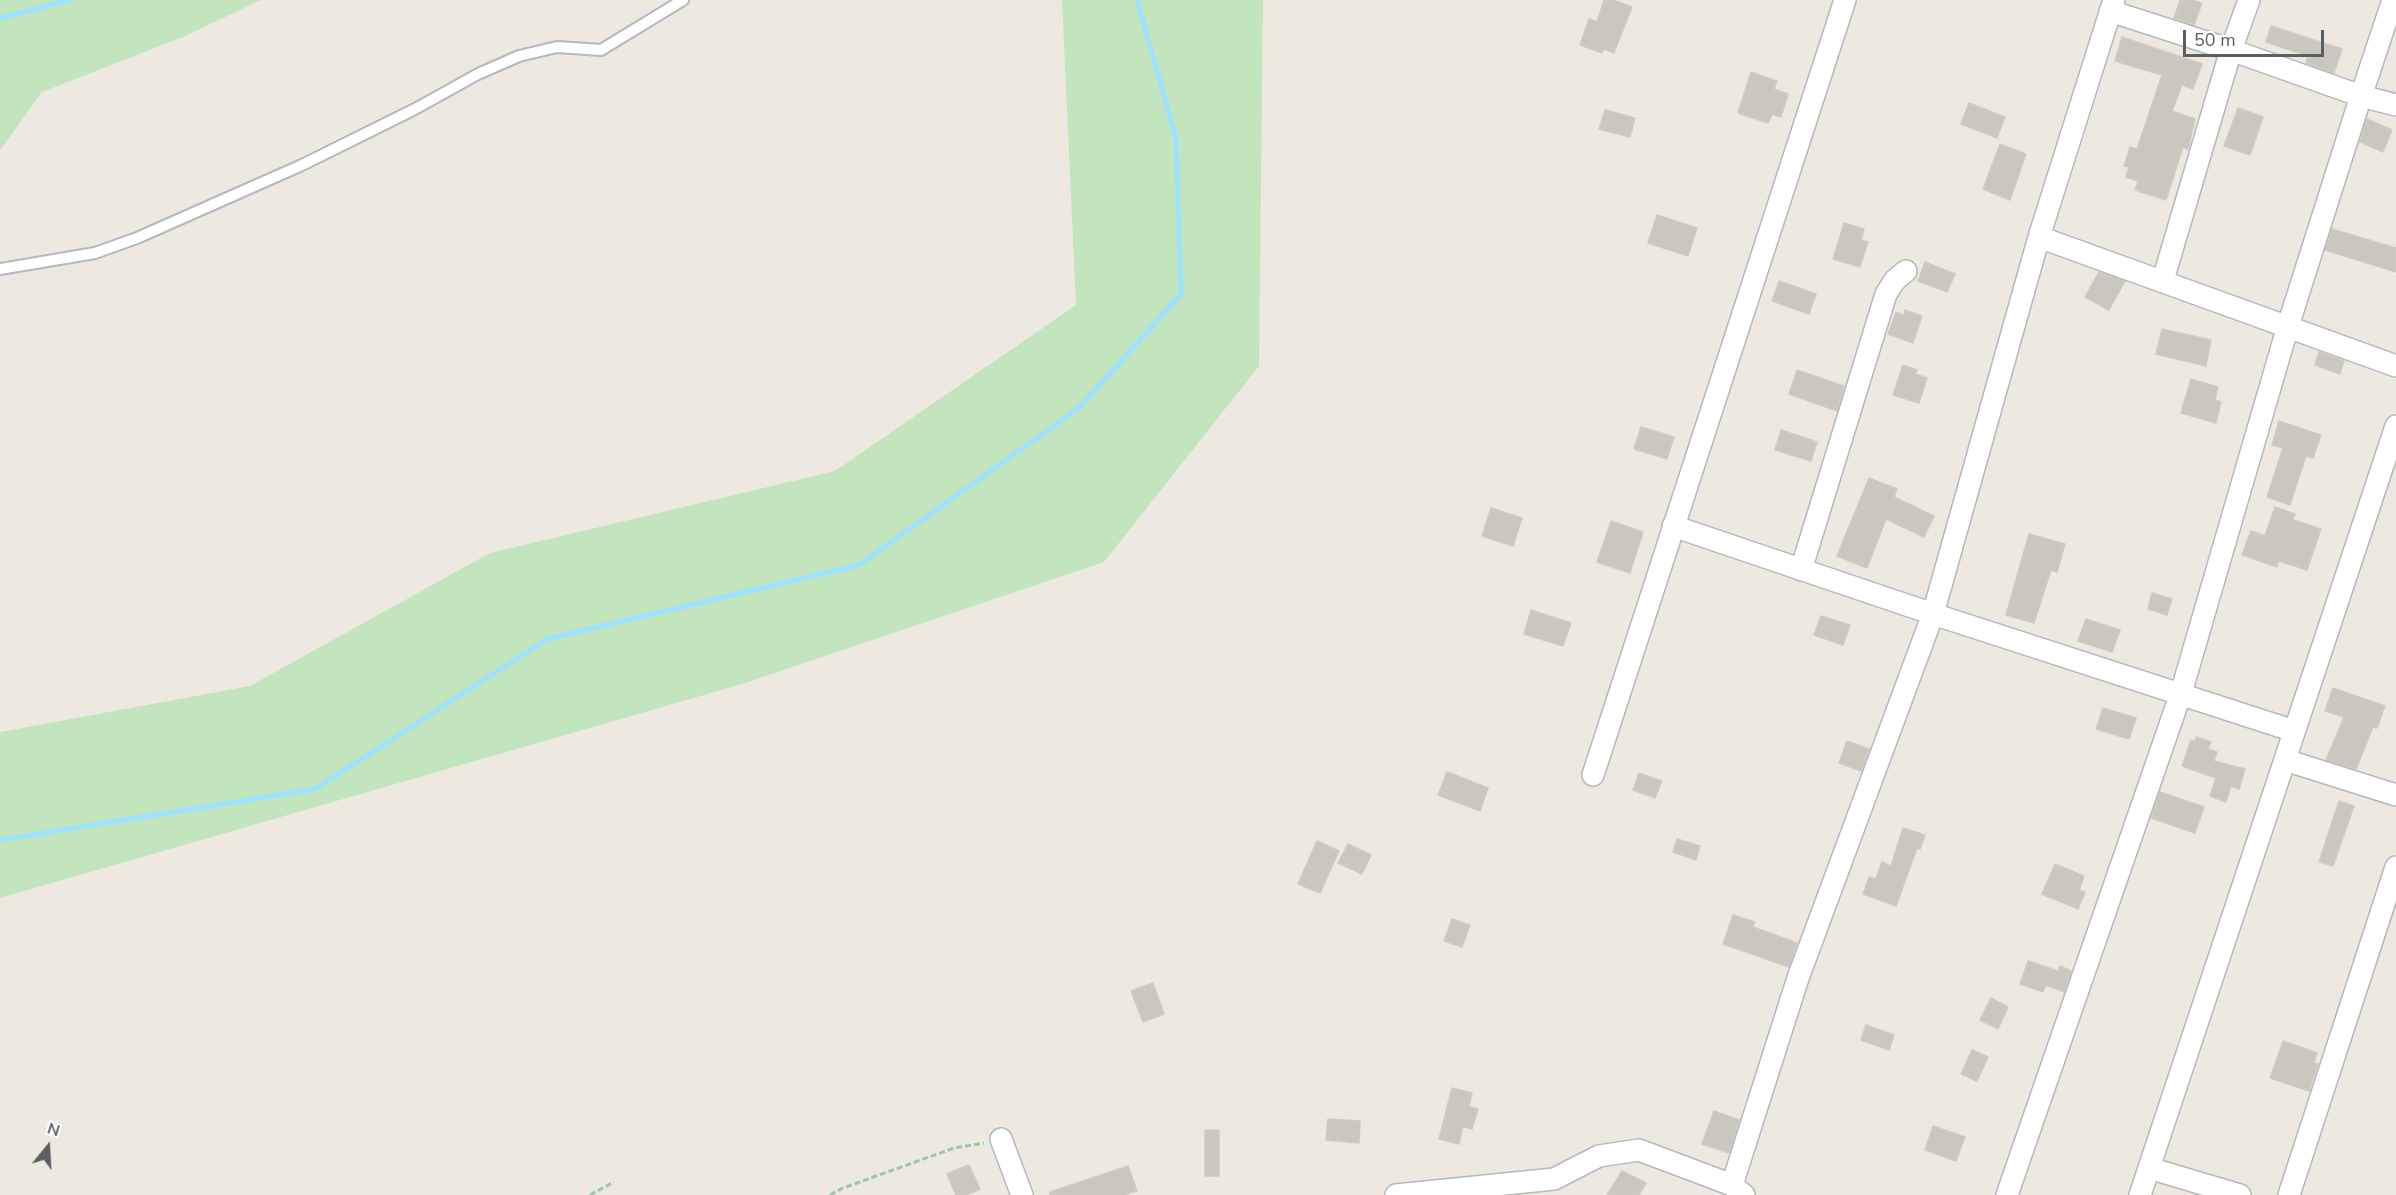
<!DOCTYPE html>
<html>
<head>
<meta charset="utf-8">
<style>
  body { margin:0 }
  #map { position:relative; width:2396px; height:1195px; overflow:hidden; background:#ede9e1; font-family:"Nunito Sans",sans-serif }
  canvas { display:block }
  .north { position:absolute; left:18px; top:1117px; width:60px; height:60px; -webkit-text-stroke:4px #fff; paint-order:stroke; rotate:18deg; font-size:16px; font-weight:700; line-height:24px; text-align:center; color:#5a5f62 }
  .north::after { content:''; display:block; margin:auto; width:21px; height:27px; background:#5a5f62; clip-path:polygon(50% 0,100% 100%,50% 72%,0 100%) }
  .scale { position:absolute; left:2183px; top:30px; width:141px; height:27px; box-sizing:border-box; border:3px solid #5a5f62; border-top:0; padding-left:8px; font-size:18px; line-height:21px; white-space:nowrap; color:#5a5f62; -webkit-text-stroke:4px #fff; paint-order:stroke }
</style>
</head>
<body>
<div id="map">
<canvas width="2396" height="1195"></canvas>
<div class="north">N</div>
<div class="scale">50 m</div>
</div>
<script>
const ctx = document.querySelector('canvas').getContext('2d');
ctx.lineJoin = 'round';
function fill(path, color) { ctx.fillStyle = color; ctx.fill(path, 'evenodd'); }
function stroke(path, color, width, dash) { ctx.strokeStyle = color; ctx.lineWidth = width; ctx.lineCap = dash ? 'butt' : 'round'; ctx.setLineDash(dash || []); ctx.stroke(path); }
const green = new Path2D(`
  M0,0H261L183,37L42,92L0,150Z
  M1062,0H1263L1259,366L1104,562L742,684L0,898V732L250,686L490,553L835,471L1076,305Z`);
const stream = new Path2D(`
  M0,18L69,0
  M0,840L315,789L547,639L859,565L1079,408L1181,294L1176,138L1137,0`);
const building = new Path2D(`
  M1604,0H1613L1632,7L1614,53L1604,49L1602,53L1580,45L1589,19L1597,22Z
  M2180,0H2192L2202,3L2194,25L2174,18Z
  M2271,26L2342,49L2334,73L2306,63L2308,56L2266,42Z
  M2122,37L2202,64L2193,89L2182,85L2172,111L2195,119L2188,149L2183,147L2166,200L2135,190L2138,181L2126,177L2129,167L2124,166L2130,147L2137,149L2162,75L2115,61Z
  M1751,72L1777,81L1774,89L1788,94L1781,117L1772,114L1768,123L1738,113Z
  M1969,103L2005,117L1997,138L1961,124Z
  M2238,108L2263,117L2250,155L2224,146Z
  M1605,110L1635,118L1630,137L1599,129Z
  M2367,119L2392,130L2383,152L2360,142Z
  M2000,144L2026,154L2010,200L1983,189Z
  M1657,215L1697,228L1688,256L1648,243Z
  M1844,223L1864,229L1861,240L1868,242L1860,267L1833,259Z
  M2332,229L2396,248V272L2325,250Z
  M1925,262L1955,274L1947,292L1918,281Z
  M2099,272L2125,281L2109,310L2085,297Z
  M1779,281L1816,294L1809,314L1772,301Z
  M1905,310L1922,316L1913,343L1888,334L1896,312L1904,315Z
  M2162,329L2211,340L2206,366L2156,354Z
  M2319,352L2344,361L2340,374L2315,365Z
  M1903,365L1917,370L1915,374L1927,378L1919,403L1893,395Z
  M1797,370L1844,386L1837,411L1789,394Z
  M2191,379L2218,387L2215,400L2221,402L2216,423L2181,413Z
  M2279,421L2321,435L2313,458L2306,456L2290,505L2267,497L2283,448L2272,445Z
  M1641,427L1674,437L1667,459L1634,449Z
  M1781,430L1817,442L1811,461L1775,450Z
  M1869,478L1897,489L1894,497L1934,516L1924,537L1886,519L1867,568L1837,556Z
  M2275,507L2295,514L2293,520L2321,529L2307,570L2279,561L2277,567L2242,555L2251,531L2265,536Z
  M1491,508L1522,518L1513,546L1482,536Z
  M1611,521L1643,532L1630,573L1597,562Z
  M2029,534L2065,544L2057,572L2051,570L2034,623L2006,615Z
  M2152,593L2172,599L2167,615L2148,609Z
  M1531,610L1571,623L1563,646L1524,634Z
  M1821,616L1850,625L1843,645L1814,635Z
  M2086,619L2120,630L2112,652L2078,641Z
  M2333,688L2385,706L2377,728L2373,727L2356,769L2326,760L2344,717L2325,711Z
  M2103,708L2136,718L2129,739L2096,729Z
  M2196,737L2211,742L2208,749L2217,752L2214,761L2245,769L2239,789L2231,786L2226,802L2210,796L2216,778L2182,766L2191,740L2195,741Z
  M1847,741L1869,749L1861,771L1839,763Z
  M1447,772L1488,788L1480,811L1438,795Z
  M1639,773L1662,781L1655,798L1633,790Z
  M2160,792L2204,807L2195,833L2151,818Z
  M2339,801L2354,806L2333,866L2319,862Z
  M1903,828L1925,835L1920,849L1917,848L1896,906L1863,894L1869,877L1876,879L1882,862L1891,866Z
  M1677,839L1700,846L1696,860L1673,852Z
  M1317,841L1339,851L1320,893L1298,884Z
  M1348,844L1371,855L1362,874L1338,863Z
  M2055,864L2084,876L2079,890L2085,892L2078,909L2042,894Z
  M1733,915L1755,922L1753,927L1797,943L1789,967L1723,944Z
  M1452,919L1470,925L1462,947L1444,941Z
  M2028,961L2058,971L2060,966L2071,971L2064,992L2046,985L2043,992L2020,984Z
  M1153,983L1164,1014L1143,1022L1131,991Z
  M1991,998L2008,1007L1998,1029L1980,1020Z
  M1866,1025L1894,1035L1889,1050L1861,1040Z
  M2283,1041L2317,1053L2314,1063L2318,1064L2309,1091L2270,1078Z
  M1972,1050L1988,1057L1977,1081L1961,1074Z
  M1452,1088L1472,1093L1469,1107L1478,1109L1472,1129L1463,1126L1459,1144L1439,1139Z
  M1714,1111L1739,1120L1729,1153L1702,1144Z
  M1328,1119L1360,1121L1359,1143L1326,1140Z
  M1933,1126L1965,1137L1956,1161L1925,1150Z
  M1205,1130H1219V1176H1205Z
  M969,1165L980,1189L967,1195H956L947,1174Z
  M1128,1166L1137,1191L1124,1195H1050V1192Z
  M1622,1171L1646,1183L1639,1195H1607Z`);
const path = new Path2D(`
  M590,1195L614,1182
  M830,1195L843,1188L954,1148L984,1143`);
const lane = new Path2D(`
  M0,269L95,253L137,238L302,165L415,109L478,74L519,56L557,47L601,50L683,0`);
const street = new Path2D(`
  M2110,11L2231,50L2361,96L2396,105
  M2039,237L2396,366
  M2163,280L2231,50L2249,0
  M1673,526L1933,614L2294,731
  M1801,570L1886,294L1895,280L1906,271
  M2285,760L2396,795
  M1593,775L1845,0
  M1001,1139L1022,1195
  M2149,1168L2396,426
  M1732,1185L1798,978L1933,614L2039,237L2114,0
  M1396,1195L1554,1179L1599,1156L1639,1150L1732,1185L1744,1195
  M2007,1195L2181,693L2288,326L2361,96L2393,0
  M2140,1195L2149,1168L2240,1195
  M2289,1195L2396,867`);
fill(green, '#c2e5bd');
stroke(stream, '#9fe2ff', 5);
fill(building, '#cac6c0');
stroke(building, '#d2cabf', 1.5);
stroke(lane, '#b4b8bc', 14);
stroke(street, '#b4b8bc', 24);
stroke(path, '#98c99f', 3, [6, 3]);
stroke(lane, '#fff', 10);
stroke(street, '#fff', 21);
</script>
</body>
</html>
